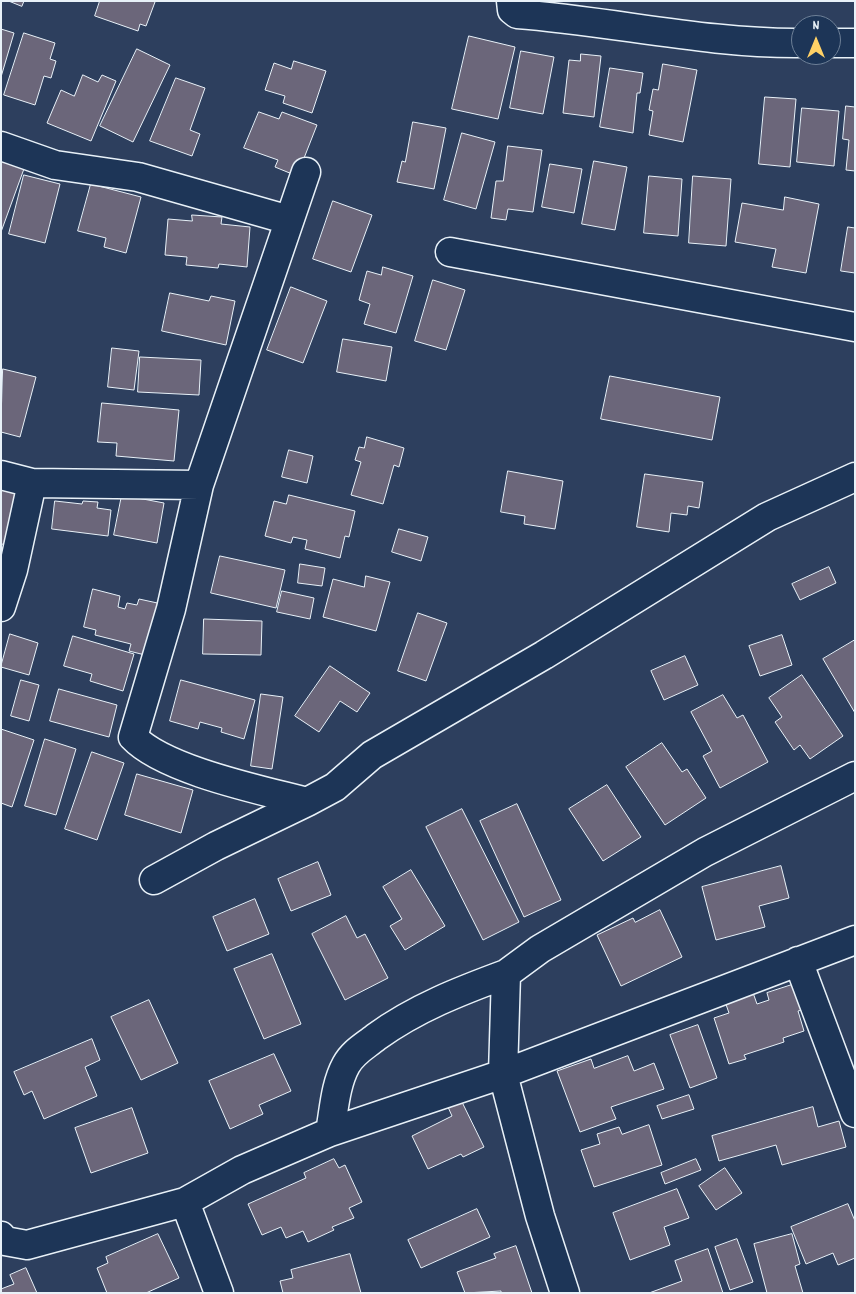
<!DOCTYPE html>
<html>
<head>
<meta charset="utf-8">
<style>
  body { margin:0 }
  #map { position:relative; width:856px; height:1294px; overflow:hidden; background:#2d3f5e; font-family:Dekko,sans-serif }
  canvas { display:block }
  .frame { position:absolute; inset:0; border:2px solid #e8f1f8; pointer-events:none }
  .north { position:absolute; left:791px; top:15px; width:50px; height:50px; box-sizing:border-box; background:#1d3557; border:1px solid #6e8097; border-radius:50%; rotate:0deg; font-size:14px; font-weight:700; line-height:20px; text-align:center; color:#e8f1f8 }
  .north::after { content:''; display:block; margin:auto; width:18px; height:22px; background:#ffd166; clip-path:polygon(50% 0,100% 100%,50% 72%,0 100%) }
</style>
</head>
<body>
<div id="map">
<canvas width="856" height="1294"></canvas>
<div class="frame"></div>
<div class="north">N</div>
</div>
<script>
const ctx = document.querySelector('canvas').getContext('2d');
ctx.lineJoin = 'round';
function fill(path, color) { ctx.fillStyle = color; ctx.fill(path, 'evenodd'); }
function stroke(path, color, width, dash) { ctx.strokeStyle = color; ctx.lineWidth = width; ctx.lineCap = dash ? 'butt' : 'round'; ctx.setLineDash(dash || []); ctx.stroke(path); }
const building = new Path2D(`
  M9,1H24L22,6Z
  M100,1H152L155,2L146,26L140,24L138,31L95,16Z
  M1,29L14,33L1,77Z
  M24,33L55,43L50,59L56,61L51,78L44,76L35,105L4,95Z
  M469,36L515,47L498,119L452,109Z
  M137,49L170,65L133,142L100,126Z
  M521,51L554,57L543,114L510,108Z
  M581,54L601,56L594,117L563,113L569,60L580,61Z
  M294,61L326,71L312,113L283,103L285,96L265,90L274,63L291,69Z
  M663,64L697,70L683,142L649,135L653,111L649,110L653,89L658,90Z
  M610,68L643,73L640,93H637L633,133L600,127Z
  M83,75L98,82L102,75L116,81L91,141L47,123L61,90L74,96Z
  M176,78L205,88L190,130L200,134L192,156L150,141Z
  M765,97L796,99L790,167L759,164Z
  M846,106L855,107V171L846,170L849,140L843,139Z
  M802,108L839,111L834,166L797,162Z
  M259,112L279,119L282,112L317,125L297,176L275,167L278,160L244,148Z
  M413,122L446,128L434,189L397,182L402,161L405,162Z
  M462,133L495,142L476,209L444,200Z
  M508,146L542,150L533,212L508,209L506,220L491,218L496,181H503Z
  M1,158L25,166L1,232Z
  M594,161L627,167L615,230L582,224Z
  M550,164L582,169L574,213L542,207Z
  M24,175L60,184L45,243L9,234Z
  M649,176L682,179L678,236L644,233Z
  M693,176L731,179L726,246L689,243Z
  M91,184L141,197L126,253L104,247L106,238L78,231Z
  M785,197L819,204L806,273L772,267L776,249L735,242L742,203L783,210Z
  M333,201L372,215L351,272L313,259Z
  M192,215L222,217L221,224L250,227L247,267L219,264L218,268L186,265L187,257L165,255L168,219L192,221Z
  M848,227L855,228V273L841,271Z
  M383,267L413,276L396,333L364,324L370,304L359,300L367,271L381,275Z
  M433,280L465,290L446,350L415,341Z
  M291,287L327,301L303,363L267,350Z
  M170,293L209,301L211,296L235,301L226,345L162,331Z
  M343,339L392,347L386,381L337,372Z
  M112,348L139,351L134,390L108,387Z
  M140,357L201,360L199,395L138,392Z
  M3,369L36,377L20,437L1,432Z
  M610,376L720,397L712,440L601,419Z
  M102,403L179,410L174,461L116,456L117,443L98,442Z
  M367,437L404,448L399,467L394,465L383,504L351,495L361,462L355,460L359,447L364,448Z
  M289,450L313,456L307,483L282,477Z
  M508,471L563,481L555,529L524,524L525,516L501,512Z
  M645,474L703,482L699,508L688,506L687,515L671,513L669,532L637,527Z
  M1,489L24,492L10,545L1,544Z
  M122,495L164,503L157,543L114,535Z
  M289,495L355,511L349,537L345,536L340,558L305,549L307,540L293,537L291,543L265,536L274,501L286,504Z
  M55,501L82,504L83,501L98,502L97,508L111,510L108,536L52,529Z
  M399,529L428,537L421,561L392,552Z
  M220,556L285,570L276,608L211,593Z
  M300,564L325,568L322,586L298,583Z
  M829,567L836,583L800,600L792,584Z
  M366,576L390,582L376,631L323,617L333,579L364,587Z
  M93,589L120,596L118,607L125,609L127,603L137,605L139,599L162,604L149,656L129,651L131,644L95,635L96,630L84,627Z
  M282,591L314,598L310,619L277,612Z
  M418,613L447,623L426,681L398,671Z
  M204,619L262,621L261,655L203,654Z
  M10,634L38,643L29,675L1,667Z
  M782,635L792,665L760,676L749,646Z
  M73,636L134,654L123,691L90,681L92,674L64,666Z
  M855,640V713L823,659Z
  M685,656L698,685L664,700L651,671Z
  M330,666L370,693L357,712L340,701L319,732L295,716Z
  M802,675L843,736L810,759L800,745L794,750L775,722L782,717L769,698Z
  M21,680L39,685L29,721L11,716Z
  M181,680L255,700L244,739L221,732L222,728L200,722L198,729L170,721Z
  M59,689L117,705L109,737L50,721Z
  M261,694L283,697L272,769L251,766Z
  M723,695L737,718L743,715L768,762L720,788L703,756L712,751L691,712Z
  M1,729L34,740L12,807L1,803Z
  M45,739L76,749L56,815L25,806Z
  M662,743L682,772L687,769L706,798L665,825L626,767Z
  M92,752L124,763L97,840L65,829Z
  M137,774L193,790L181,833L125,815Z
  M607,785L641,837L603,861L569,809Z
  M517,804L561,900L524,917L480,821Z
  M462,809L519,922L483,940L426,827Z
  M318,862L331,895L291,911L278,879Z
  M781,866L789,898L759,906L765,927L716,940L702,887Z
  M411,870L445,926L405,950L390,926L402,919L383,887Z
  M255,899L269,934L227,951L213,917Z
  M660,910L682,957L621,986L597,935L633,918L635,922Z
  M346,916L357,938L365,934L388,978L345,1000L312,934Z
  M272,954L301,1024L264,1039L234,969Z
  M798,983L806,1009L798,1011L804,1031L783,1038L784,1042L744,1055L746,1059L729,1064L714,1018L729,1013L723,996L751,987L757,1004L769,1000L767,993Z
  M149,1000L178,1063L141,1080L111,1017Z
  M698,1025L717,1078L690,1088L670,1035Z
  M92,1039L100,1060L85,1067L97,1096L44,1119L32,1091L24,1095L14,1072Z
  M274,1054L291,1091L259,1105L263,1114L230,1129L209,1081Z
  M628,1056L634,1071L654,1063L664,1089L611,1107L616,1119L580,1132L557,1071L591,1059L594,1068Z
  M689,1095L694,1109L662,1119L657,1106Z
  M461,1100L484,1147L463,1157L461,1154L428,1169L412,1136L452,1116L448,1107Z
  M813,1107L818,1127L839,1121L846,1147L782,1165L776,1145L719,1161L712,1136Z
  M132,1108L148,1153L91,1173L75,1128Z
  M649,1125L662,1165L594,1187L581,1150L600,1144L597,1134L619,1127L622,1134Z
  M334,1159L339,1168L345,1165L362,1202L349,1208L354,1218L332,1227L334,1230L308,1242L303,1231L286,1238L281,1227L262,1235L248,1204L306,1178L304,1173Z
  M696,1159L701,1170L665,1184L661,1173Z
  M725,1168L742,1193L716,1210L699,1186Z
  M677,1189L689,1218L664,1227L670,1245L630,1260L613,1213Z
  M848,1204L855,1221V1258L838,1265L833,1253L806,1264L791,1227Z
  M477,1209L490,1237L421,1268L408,1240Z
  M158,1234L179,1278L146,1293H107L97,1268L108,1263L106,1257Z
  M792,1234L800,1264L795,1266L803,1293H767L754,1244Z
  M737,1239L753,1282L730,1290L715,1247Z
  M516,1246L532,1293H501V1291L465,1293L457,1272L496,1258L494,1254Z
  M708,1249L723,1293H649L682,1281L675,1261Z
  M350,1254L361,1293H283L280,1281L293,1278L291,1270Z
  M26,1268L37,1293H1V1289L14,1284L10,1275Z`);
const minor = new Path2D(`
  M511,1L512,10L517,14C611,21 708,44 801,43
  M831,43H855
  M1,146L55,165L138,177L289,220
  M450,252L855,327
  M1,475L32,483L199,485L306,172
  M199,485L171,609L133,737C164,770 261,790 307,802L335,787L372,755L544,655L767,517L855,477
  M1,607L13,570L32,483
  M154,880L216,846L307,802
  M798,961L855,1113
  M330,1132C334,1111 335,1085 346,1065C353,1052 365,1046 376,1037C416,1008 460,991 506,974
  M1,1236L5,1241L27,1245L185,1202
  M219,1293L185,1202L242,1170L330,1132L503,1074L855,940
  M565,1293L540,1216L503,1074L506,974L540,949L705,852L855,776`);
fill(building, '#6b667a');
stroke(building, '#e8f1f8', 1);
stroke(minor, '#e8f1f8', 31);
stroke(minor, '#1d3557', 28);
</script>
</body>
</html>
